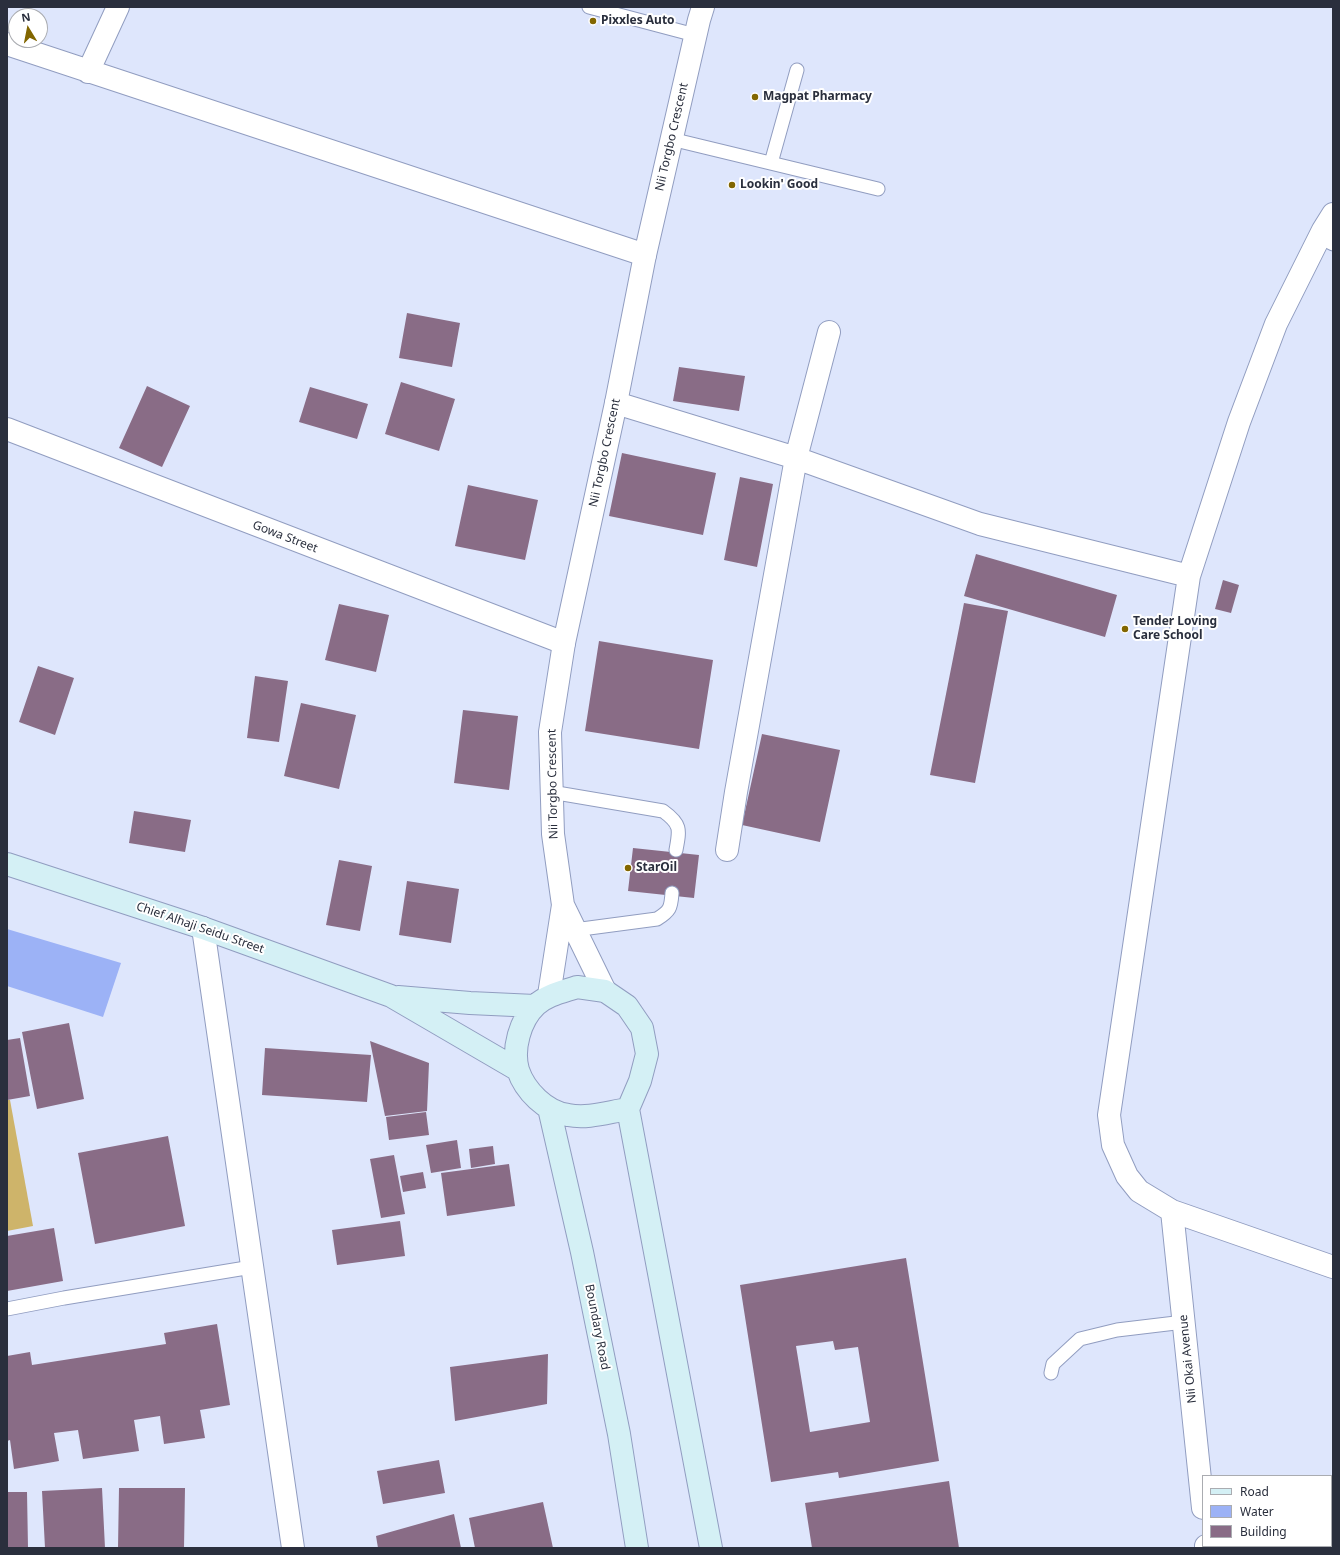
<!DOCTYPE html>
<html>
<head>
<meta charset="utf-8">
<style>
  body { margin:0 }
  #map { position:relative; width:1340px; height:1555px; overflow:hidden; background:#dee6fc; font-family:"Noto Sans",sans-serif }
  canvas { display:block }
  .frame { position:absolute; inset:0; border:8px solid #2a2f3d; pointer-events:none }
  .legend { position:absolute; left:1202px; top:1475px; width:130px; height:72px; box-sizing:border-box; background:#fff; border:1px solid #aaacb1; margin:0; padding:5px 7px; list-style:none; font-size:12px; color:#2a2f3d }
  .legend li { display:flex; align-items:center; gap:8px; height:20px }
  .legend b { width:20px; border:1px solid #aaacb1 }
  .north { position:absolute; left:8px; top:8px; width:40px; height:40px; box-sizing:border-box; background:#fff; border:1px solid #aaacb1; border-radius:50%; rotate:350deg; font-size:11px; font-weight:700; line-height:16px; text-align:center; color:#2a2f3d }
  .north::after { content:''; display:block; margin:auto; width:14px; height:18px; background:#826600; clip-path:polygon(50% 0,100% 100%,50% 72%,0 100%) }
</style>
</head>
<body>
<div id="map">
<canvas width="1340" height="1555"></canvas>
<div class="frame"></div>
<ul class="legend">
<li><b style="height:5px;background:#d4f0f5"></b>Road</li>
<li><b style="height:11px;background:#9cb2f6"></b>Water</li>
<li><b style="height:11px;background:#896c86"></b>Building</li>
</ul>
<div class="north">N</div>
</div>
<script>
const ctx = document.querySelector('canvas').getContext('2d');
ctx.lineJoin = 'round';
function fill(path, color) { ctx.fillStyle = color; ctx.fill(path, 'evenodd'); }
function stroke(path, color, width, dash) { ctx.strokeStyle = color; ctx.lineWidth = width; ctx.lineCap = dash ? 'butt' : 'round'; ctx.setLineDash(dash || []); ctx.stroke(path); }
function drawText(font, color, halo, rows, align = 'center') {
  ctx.font = font + ' "Noto Sans",sans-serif'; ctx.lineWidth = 4; ctx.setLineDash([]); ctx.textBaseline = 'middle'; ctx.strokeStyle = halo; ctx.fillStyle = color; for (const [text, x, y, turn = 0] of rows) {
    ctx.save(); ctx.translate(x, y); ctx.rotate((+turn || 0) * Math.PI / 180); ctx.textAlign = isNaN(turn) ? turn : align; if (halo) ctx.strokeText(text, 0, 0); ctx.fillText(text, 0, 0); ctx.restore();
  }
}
const green = new Path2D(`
  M7,1100H10L33,1226L7,1231Z`);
const water = new Path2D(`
  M7,929L121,963L103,1017L7,986Z`);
const building = new Path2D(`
  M407,313L460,323L452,367L399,358Z
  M679,367L745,376L739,411L673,401Z
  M401,382L455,399L439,451L385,434Z
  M147,386L190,406L162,467L119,448Z
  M310,387L368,404L357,439L299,422Z
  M622,453L716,473L703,535L609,516Z
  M740,477L773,484L757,567L724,560Z
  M468,485L538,500L525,560L455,546Z
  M976,554L1117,595L1105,637L964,596Z
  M1223,580L1239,585L1231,613L1215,609Z
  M964,603L1008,611L975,783L930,775Z
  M339,604L389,615L376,672L325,660Z
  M599,641L713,660L699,749L585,731Z
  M38,666L74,678L55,735L19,722Z
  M255,676L288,681L279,742L247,738Z
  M301,703L356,715L339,789L284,776Z
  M463,710L518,716L509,790L454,783Z
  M762,734L840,750L820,842L742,825Z
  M134,811L191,820L185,852L129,843Z
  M633,848L699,855L694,898L628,891Z
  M339,860L372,866L360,931L326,925Z
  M407,881L459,889L451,943L399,935Z
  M69,1023L84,1099L37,1109L22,1032Z
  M20,1038L30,1096L7,1100V1040Z
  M370,1041L429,1063L427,1111L385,1116Z
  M265,1048L371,1055L367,1102L262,1095Z
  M426,1112L429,1135L389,1140L386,1117Z
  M168,1136L185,1226L95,1244L78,1153Z
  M457,1140L461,1168L431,1173L426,1145Z
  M493,1146L495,1164L471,1168L469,1149Z
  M394,1155L405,1214L381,1218L370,1159Z
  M509,1164L515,1206L447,1216L441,1173Z
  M423,1172L426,1188L403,1192L400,1176Z
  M400,1221L405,1256L337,1265L332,1230Z
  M54,1228L63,1281L7,1291V1236Z
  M906,1258L939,1461L839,1478L838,1472L771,1482L740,1285ZM833,1341L835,1350L858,1347L870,1422L810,1432L796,1346Z
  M217,1324L230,1405L200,1410L205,1438L164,1444L160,1416L134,1420L139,1451L83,1459L78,1430L54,1433L59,1461L14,1469L10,1440L7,1441V1356L30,1352L32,1365L166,1344L164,1333Z
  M548,1354L547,1404L455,1421L450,1367Z
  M439,1460L445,1493L383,1504L377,1471Z
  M949,1481L959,1548H812L805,1503Z
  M102,1488L105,1548H45L42,1491Z
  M119,1488H185L184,1548H118Z
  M7,1492H27L28,1548H7Z
  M543,1502L553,1548H475L469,1518Z
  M454,1514L461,1548H378L376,1536Z`);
const service = new Path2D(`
  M589,7L695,35
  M671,139L878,189
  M771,163L797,70
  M1319,237L1333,244
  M551,792L663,811C681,824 680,829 676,850
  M574,930L657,919C670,911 671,908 672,893
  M7,1309L64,1298L252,1267
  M1051,1373L1053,1364L1080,1339L1117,1330L1184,1322`);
const minor = new Path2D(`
  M7,44L645,255
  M88,72L118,7
  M1333,214L1323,230L1276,324L1239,422L1189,576L1109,1115L1113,1145L1127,1176L1139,1191L1172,1211L1333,1267
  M616,403L796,458L980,524L1189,576
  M7,429L564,643
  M727,850L736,792L796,458L829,332
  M203,928L293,1548
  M1172,1211L1203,1508
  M1206,1546V1548`);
const tertiary = new Path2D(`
  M605,991L563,905L553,834L550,732L564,643L616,403L645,255L699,20L703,7
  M549,995L563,905`);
const secondary = new Path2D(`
  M7,864L203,928L391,996L518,1070
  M577,987L605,991L627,1006L642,1028L647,1054L640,1081L628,1109C608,1112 588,1119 568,1115C546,1112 525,1091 518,1070C512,1049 520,1020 536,1005C547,995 562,992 577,987Z
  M398,997L470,1003L535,1006
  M549,1108L582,1252L619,1434L637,1548
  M628,1109L711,1548`);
const markers = [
  [593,21,4,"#826600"],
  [755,97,4,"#826600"],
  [732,185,4,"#826600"],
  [1125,629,4,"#826600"],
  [628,868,4,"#826600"]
];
const poiNames = [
  ["Pixxles Auto",601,21],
  ["Magpat Pharmacy",763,97],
  ["Lookin' Good",740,185],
  ["Tender Loving",1133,622],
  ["Care School",1133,636],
  ["StarOil",636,868]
];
const streetNames = [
  ["Nii Torgbo Crescent",672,137,-77],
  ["Nii Torgbo Crescent",605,453,-78],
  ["Gowa Street",285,537,21],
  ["Nii Torgbo Crescent",553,784,-91],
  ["Chief Alhaji Seidu Street",200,928,19],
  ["Boundary Road",597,1327,79],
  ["Nii Okai Avenue",1188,1359,-96]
];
fill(green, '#ceb46a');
fill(water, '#9cb2f6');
fill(building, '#896c86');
stroke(service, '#919dc0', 15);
stroke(minor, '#919dc0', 24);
stroke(tertiary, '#919dc0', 24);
stroke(secondary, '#919dc0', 24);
stroke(service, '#fff', 13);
stroke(minor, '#fff', 22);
stroke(tertiary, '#fff', 22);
stroke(secondary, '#d4f0f5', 22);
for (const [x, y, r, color] of markers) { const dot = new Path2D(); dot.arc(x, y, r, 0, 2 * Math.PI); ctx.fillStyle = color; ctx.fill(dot); stroke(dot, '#fff', 1.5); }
drawText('bold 12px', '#2a2f3d', '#fff', poiNames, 'left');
drawText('12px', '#2a2f3d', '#fff', streetNames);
</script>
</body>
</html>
